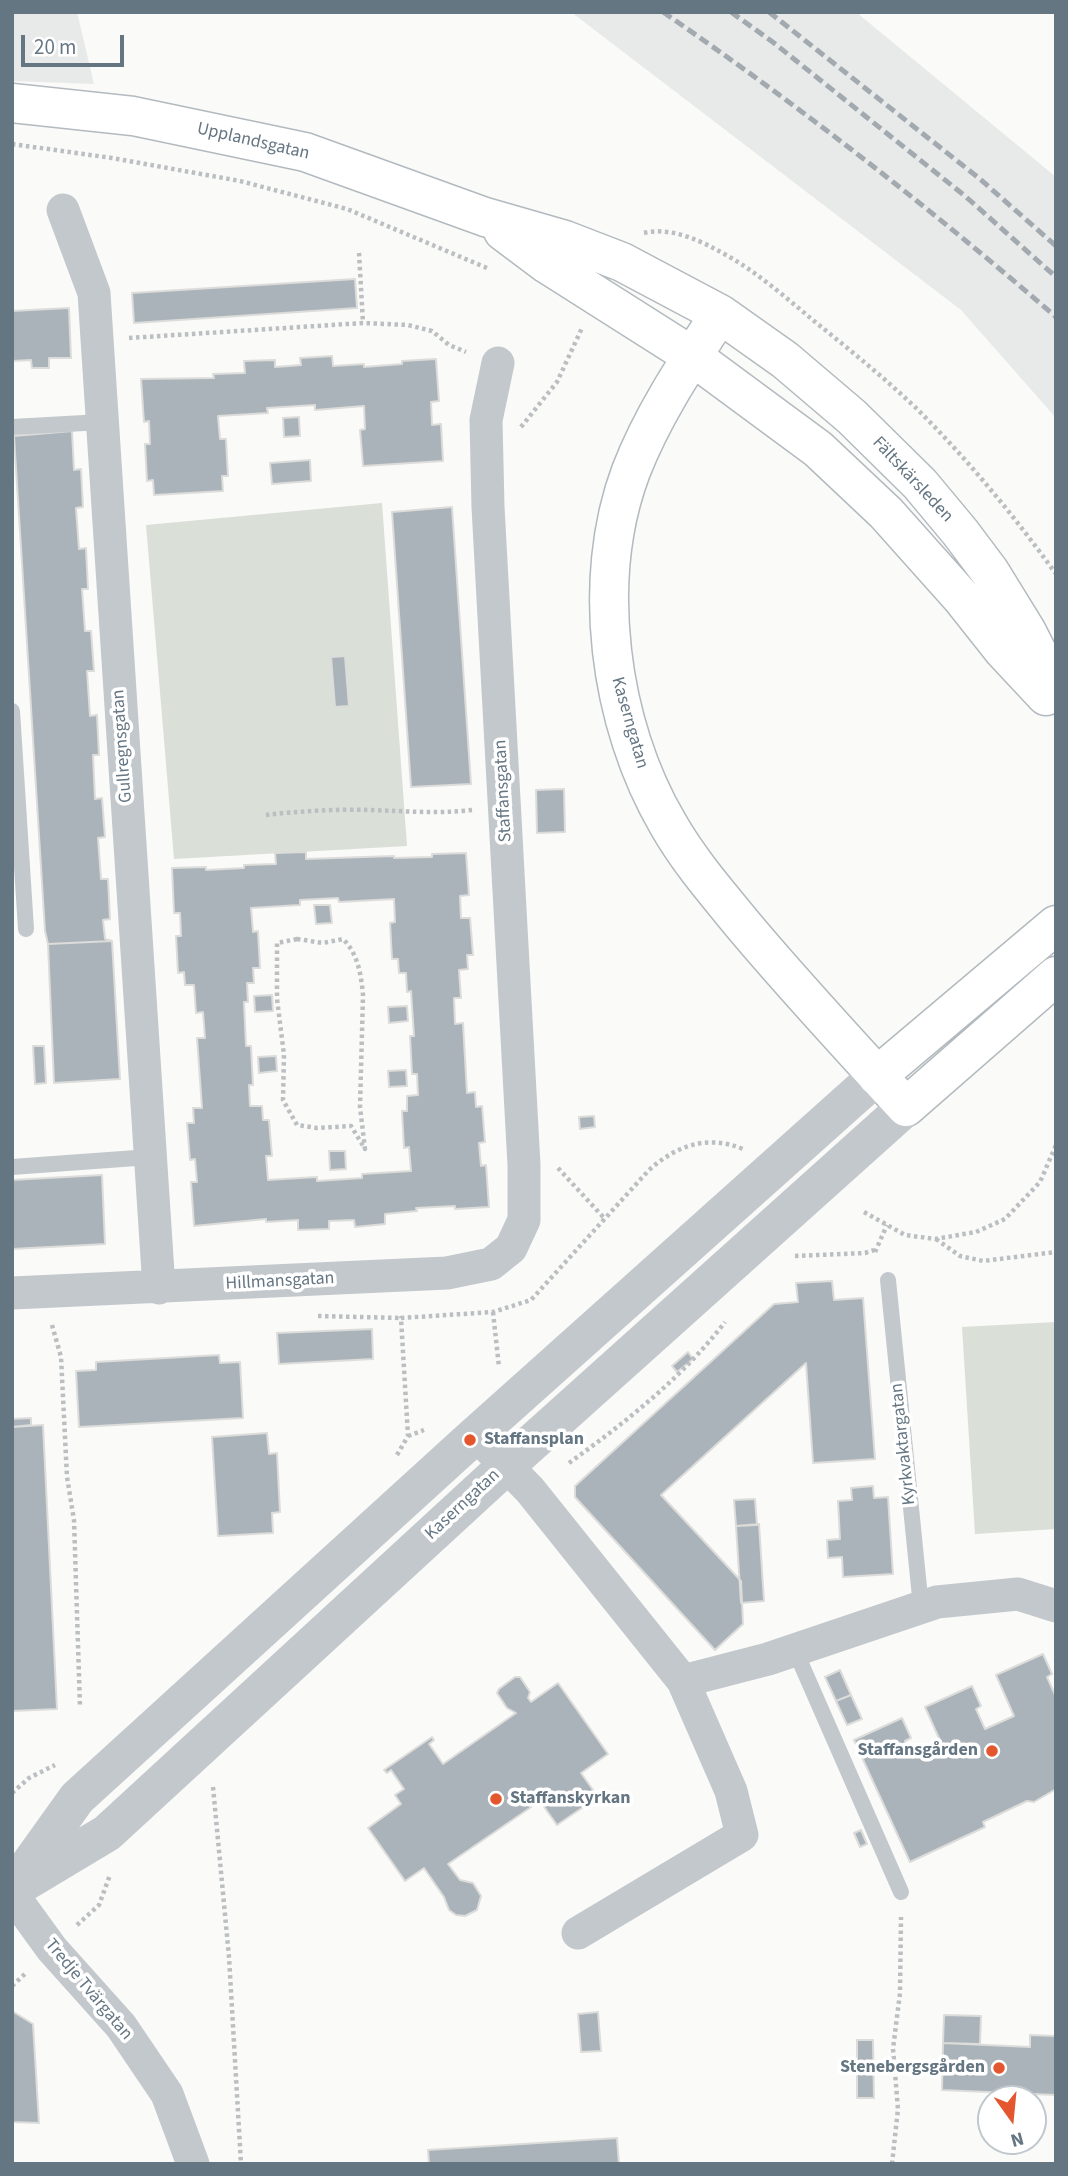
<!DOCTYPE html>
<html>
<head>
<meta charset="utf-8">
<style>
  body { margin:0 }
  #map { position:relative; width:1068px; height:2176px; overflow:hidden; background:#fafaf8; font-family:"Source Sans 3",sans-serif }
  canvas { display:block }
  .frame { position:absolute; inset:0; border:14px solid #657683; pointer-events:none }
  .north { position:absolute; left:977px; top:2085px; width:70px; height:70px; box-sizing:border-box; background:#fff; border:2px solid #c1c8cd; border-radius:50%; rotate:165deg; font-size:19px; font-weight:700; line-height:28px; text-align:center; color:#657683 }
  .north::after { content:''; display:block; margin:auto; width:24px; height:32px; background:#e4572e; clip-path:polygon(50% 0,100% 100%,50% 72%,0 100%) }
  .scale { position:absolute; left:21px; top:35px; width:103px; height:32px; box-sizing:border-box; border:4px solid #657683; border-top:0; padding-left:9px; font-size:21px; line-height:24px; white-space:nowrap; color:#657683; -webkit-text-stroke:5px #fff; paint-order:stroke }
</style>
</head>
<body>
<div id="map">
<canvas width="1068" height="2176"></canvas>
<div class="frame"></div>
<div class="north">N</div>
<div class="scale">20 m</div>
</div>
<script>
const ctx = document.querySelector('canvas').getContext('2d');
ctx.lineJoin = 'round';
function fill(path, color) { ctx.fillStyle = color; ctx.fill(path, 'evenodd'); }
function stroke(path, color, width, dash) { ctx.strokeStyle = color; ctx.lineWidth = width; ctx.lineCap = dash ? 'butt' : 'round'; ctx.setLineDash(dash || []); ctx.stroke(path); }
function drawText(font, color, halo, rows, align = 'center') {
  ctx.font = font + ' "Source Sans 3",sans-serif'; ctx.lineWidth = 7; ctx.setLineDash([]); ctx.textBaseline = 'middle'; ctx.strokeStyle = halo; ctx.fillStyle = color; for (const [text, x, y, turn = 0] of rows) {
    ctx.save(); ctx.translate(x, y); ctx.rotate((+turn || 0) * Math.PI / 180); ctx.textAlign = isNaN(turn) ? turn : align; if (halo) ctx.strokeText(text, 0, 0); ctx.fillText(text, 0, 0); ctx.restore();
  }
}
const built = new Path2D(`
  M12,12H77L94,84L12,81Z
  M571,12H856L1056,177V418L961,310Z`);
const green = new Path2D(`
  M382,503L407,846L174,859L146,525Z
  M1056,1322V1529L975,1534L962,1327Z`);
const building = new Path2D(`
  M355,279L357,308L134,323L132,293Z
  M69,308L71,358H49V368H32L31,360L12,361V311Z
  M332,356L333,366L364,364V367L402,364V361L436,359L439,401L431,402L432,425L441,424L443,461L363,466L360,430L365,429L364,406L315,410V405L267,408L268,413L218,416L220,439H226L228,476H222L223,491L154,495L153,480L147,481L145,444H150L149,421L144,422L141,379L214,378L213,374L245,373L244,361L275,360V367L289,366L301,365L300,358Z
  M299,417L300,436L284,437L283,418Z
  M72,431L74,470L81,469L83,507L76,508L79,549L86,548L88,589H82L85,631H91L94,671H87L90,716L97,715L99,755H93L95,799L102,798L105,837L98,838L101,879H108L110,919L103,920L105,939L112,941L48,944L45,931L14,436Z
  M310,460L311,481L272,484L270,463Z
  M452,507L471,784L411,787L392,512Z
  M345,656L349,706L335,707L331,657Z
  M564,789L565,832L537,833L536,790Z
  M306,852V859L394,856V858L432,857V854L466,853L469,895L460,896L461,918H470L473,955H467L468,969L459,970L461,998H454L455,1024L463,1023L467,1093L475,1092L476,1107L482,1106L485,1142L479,1143L481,1166L486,1165L489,1207L455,1209V1206L416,1208L417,1211L385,1214V1224L355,1227L354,1220L329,1221V1229L298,1230V1220L266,1222V1219L194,1226L191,1182H197L195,1159L190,1160L187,1123H194L193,1108H202L197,1038H205L203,1012L196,1013L194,985H185L184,972L178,973L176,936H181L180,913H174L172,868L206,867V870L244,868V865L276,864L275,853ZM338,898L339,902L394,899L395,922L390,923L392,959H398L399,973H406L407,992L411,991L414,1036H410L412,1074H417L418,1095L407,1096V1111H402L404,1148L409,1147L411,1171L362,1174V1178L317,1181V1177L268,1180L266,1156H272L269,1120H263L262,1106H250L249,1085H253L251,1046H246L244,1002H248L247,983H254L253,968H260L258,931L253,932L251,908L300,905V900Z
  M314,905H330L332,923L316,924Z
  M112,941L120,1079L54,1083L48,944Z
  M272,995L273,1011L255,1012L254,996Z
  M407,1006L408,1021L389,1023L388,1007Z
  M33,1046H44L46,1083L35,1084Z
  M276,1056L277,1071L259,1073L258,1057Z
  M406,1070L407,1086L389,1087L388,1071Z
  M594,1116L595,1127L580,1129L579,1117Z
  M329,1151H345L346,1169L330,1170Z
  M102,1175L105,1244L12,1249V1180Z
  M832,1281L834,1300L863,1298L875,1459L813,1463L806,1363L661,1495L741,1581L743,1624L715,1650L575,1497V1486L774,1304L798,1302L796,1283Z
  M372,1329L373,1359L279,1364L277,1333Z
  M688,1352L693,1359L677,1372L672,1366Z
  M219,1355L220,1363L240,1362L243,1418L79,1427L76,1371L96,1370V1362Z
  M31,1418V1425L12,1427V1419Z
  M43,1425L57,1709L12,1711V1427Z
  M267,1433L269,1454L277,1453L280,1512L272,1513L273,1533L218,1536L212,1437Z
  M873,1486L874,1498L888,1497L893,1574L843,1577L842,1557L828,1558L827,1540L840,1539L838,1501L852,1500L851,1488Z
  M755,1499L757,1525L736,1526L734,1500Z
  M759,1524L764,1601L741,1603L736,1526Z
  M1043,1654L1052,1674L1047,1677L1056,1697V1789L1034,1802L1027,1801L983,1822L985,1827L910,1862L854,1740L902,1718L911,1738L905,1741L913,1758L942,1745L925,1707L972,1686L981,1706L976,1709L985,1729L1014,1716L996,1675Z
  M840,1670L851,1695L836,1701L825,1677Z
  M515,1677H520L530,1692L528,1698L531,1702L558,1683L608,1754L581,1773L598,1797L557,1825L540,1801L448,1864L460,1880L473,1883L481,1896L477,1910L465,1916L456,1915L449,1910L444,1897L424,1868L405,1881L368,1828L401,1804L395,1795L404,1789L391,1770L387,1773L384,1770L432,1737L434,1740L429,1744L443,1764L516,1713L507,1708L497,1693L499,1689Z
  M851,1695L862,1719L847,1725L836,1701Z
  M861,1830L867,1844L860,1847L854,1833Z
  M12,2011L33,2024L39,2123L12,2122Z
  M598,2012L601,2051L581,2052L578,2014Z
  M944,2015L981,2016L980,2044L943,2043Z
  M1030,2035L1056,2036V2095L942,2090L943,2043L1030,2047Z
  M857,2040H873L874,2098H857Z
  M617,2138L619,2164H429L428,2150Z`);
const path = new Path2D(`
  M12,144L112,158L240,181L347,209L487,268
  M644,233C667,227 695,238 715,249C751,267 783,295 814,321C850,350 886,379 919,411C969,461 1015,517 1056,574
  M359,253L363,323
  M129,338L363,323L408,325L432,331L449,345L466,352
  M521,427L557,382L582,328
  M266,815C298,811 337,809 369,810C406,811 436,814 472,810
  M297,939L323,943L343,939C358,954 361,974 363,995L360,1107L365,1149L351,1126L317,1128L297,1125L283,1100L284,1055L277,999V943Z
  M558,1168L605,1219
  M864,1212L905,1235L935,1239L976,1232L1005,1219L1040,1182L1056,1145
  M936,1239L960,1256L983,1261L1056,1252
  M875,1252L887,1225
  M795,1256L865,1253L874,1250
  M493,1312L499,1367
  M318,1316L401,1318
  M52,1325L61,1357L67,1477L74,1520L80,1707
  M408,1436L424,1430
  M397,1455L408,1436L401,1318L493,1312L531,1300L649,1170C676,1146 707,1134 743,1149
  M569,1463C626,1422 682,1378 725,1322
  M213,1787L229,1957L241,2164
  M12,1793L29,1778L55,1765
  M77,1925L99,1905L110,1875
  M12,1986L27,1972
  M892,2164L898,2109L893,2049L900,1993L901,1917`);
const service = new Path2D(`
  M12,427L102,422
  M12,711L26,929
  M12,1167L150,1157
  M888,1280L921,1607
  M795,1650L901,1892`);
const minor = new Path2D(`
  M63,210L94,293L159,1288
  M12,1293L447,1273L491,1264L511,1248L524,1220V1165L488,507L486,420L498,363
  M476,1435L530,1490L683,1681L731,1791L742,1835L578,1933
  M683,1681L768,1659L937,1602L1018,1594L1056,1606
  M12,1894L52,1949L121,2026L167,2094L193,2164`);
const tertiary = new Path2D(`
  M19,1879L77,1798L470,1440L877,1076
  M12,1890L107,1833L506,1466L906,1107`);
const secondary = new Path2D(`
  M12,103L133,116L305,152L485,217L565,240L622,262L720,314L785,360L852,417L920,484L960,532L990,572L1027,632L1056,689
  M503,231L547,264L692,356L818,449L886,513L961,597L1003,650L1046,696
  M720,314C687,364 653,414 631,471C590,580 609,724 668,824C689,861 717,893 744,926C796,988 852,1048 906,1107L1056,976
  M877,1076L1056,925`);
const rail = new Path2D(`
  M663,12C801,107 930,208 1056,317
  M731,12L774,43L965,196L1056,277
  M769,12L980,179L1056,246`);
const markers = [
  [470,1440,7,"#e4572e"],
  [992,1751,7,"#e4572e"],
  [496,1799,7,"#e4572e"],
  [999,2068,7,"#e4572e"]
];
const streetNames = [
  ["Upplandsgatan",253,142,13],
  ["Fältskärsleden",912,480,47],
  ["Kaserngatan",629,723,74],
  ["Gullregnsgatan",123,746,-94],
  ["Staffansgatan",504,791,-93],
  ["Hillmansgatan",280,1282,-3],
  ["Kyrkvaktargatan",904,1444,-96],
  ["Kaserngatan",463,1505,-43],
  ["Tredje Tvärgatan",88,1990,50]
];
const poiNames = [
  ["Staffansplan",484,1440],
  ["Staffansgården",978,1751,"right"],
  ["Staffanskyrkan",510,1799],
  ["Stenebergsgården",985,2068,"right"]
];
fill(built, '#e8e9e9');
fill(green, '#dadfd7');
fill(building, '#aab3b9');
stroke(building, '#dcdcda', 2);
stroke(secondary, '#b3babf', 41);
stroke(path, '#bbbfc2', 4.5, [3.5, 3.5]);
stroke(service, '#c3c8cc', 16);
stroke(minor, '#c3c8cc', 33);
stroke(tertiary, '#c3c8cc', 38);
stroke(secondary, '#fff', 38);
stroke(rail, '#a2aab0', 5, [10, 5]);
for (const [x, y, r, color] of markers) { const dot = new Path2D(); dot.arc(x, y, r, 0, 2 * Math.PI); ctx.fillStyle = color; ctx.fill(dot); stroke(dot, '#fff', 2.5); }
drawText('18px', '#657683', '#fff', streetNames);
drawText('bold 18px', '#657683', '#fff', poiNames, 'left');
</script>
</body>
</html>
